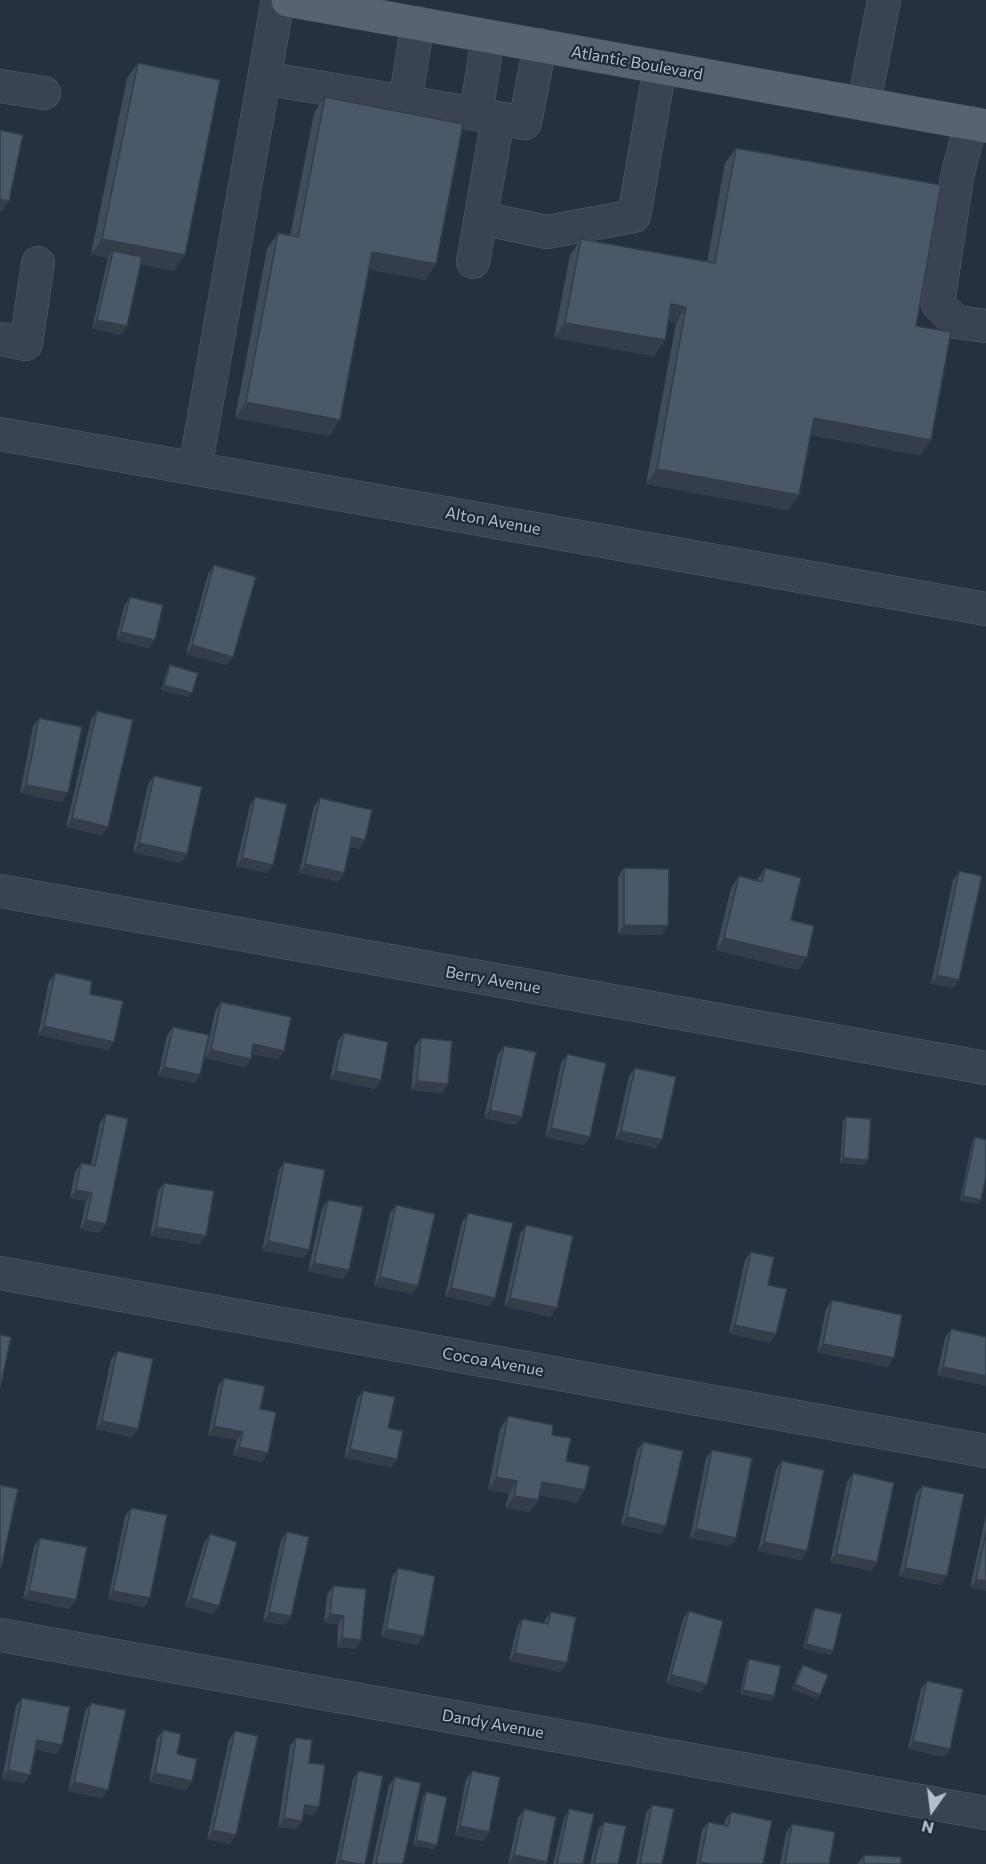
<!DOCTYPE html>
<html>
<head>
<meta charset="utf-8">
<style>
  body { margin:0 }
  #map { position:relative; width:986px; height:1864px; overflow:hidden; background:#253141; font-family:Commissioner,sans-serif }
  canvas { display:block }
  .north { position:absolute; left:902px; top:1780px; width:60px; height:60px; -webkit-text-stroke:4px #1e2836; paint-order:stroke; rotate:194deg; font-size:16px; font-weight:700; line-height:24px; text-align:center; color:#b6becb }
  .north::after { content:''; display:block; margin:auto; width:21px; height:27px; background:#b6becb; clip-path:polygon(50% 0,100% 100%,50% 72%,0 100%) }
</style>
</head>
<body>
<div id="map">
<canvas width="986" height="1864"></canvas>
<div class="north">N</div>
</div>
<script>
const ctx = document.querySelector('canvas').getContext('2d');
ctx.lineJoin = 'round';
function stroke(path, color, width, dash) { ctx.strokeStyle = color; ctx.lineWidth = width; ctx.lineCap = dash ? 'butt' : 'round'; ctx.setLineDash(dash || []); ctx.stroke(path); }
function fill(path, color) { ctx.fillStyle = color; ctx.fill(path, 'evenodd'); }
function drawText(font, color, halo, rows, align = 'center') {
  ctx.font = font + ' Commissioner,sans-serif'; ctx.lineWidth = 4.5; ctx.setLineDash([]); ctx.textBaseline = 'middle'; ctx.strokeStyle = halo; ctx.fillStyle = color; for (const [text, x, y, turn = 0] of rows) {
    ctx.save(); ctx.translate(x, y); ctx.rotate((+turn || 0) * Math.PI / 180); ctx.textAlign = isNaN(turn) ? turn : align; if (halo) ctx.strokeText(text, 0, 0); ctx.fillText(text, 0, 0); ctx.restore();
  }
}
const minor = new Path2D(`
  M488,37L476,114L525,123L540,45
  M264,78L476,114
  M0,86L44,93
  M405,102L418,23
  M864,103L884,0
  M971,123L957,177L938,304L956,322L986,326
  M481,218L547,232L634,216L660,67
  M473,262L498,118
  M0,339L26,344L38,263
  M0,434L986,609
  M195,468L278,0
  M0,891L986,1068
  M0,1273L986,1451
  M0,1635L986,1813`);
const major = new Path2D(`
  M288,0L986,126`);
const wall = new Path2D(`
  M138,63L174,271L141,264L121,335L92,328L108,258L91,254L127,78Z
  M325,97L436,264L425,280L369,269L329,436L235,418L267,249L278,233L290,236L314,113Z
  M736,148L916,326L931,440L920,455L810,435L799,495L788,510L646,484L676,323L668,321L654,356L554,338L570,255L581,239L707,262L725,163Z
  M214,565L227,665L186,654L208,574Z
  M130,597L149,648L116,640L124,606Z
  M170,665L189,697L161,690L167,670Z
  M97,711L102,835L66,827L91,720Z
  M39,718L62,802L20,793L33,726Z
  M154,776L187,854L181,863L133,852L148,784Z
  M255,797L273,865L267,873L236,866L250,805Z
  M320,798L365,840L359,849L350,847L344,873L338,881L299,873L314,806Z
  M624,868L668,926L662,935L618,934V877Z
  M765,868L791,920L798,970L716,950L731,888L739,876L757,880Z
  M959,871L953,988L931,984L953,880Z
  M55,973L90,994L108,1050L38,1035L49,981Z
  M221,1002L284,1051L278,1059L252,1054L251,1059L245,1067L205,1058L215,1011Z
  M173,1027L200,1075L195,1083L158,1076L167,1035Z
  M344,1033L375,1089L330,1079L338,1041Z
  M421,1038L448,1084L442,1093L411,1090L415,1046Z
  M504,1046L516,1125L484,1118L498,1054Z
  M567,1054L584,1145L545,1137L561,1063Z
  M635,1068L656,1148L615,1139L629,1076Z
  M106,1114L100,1233L80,1229L86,1201L70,1198L75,1172L81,1163L91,1165L100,1123Z
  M846,1117L865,1165L840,1163L843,1121Z
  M975,1137L981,1200L978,1204L960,1201L972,1142Z
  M284,1162L309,1250L303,1258L262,1250L279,1170Z
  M164,1183L200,1244L150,1236L158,1191Z
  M328,1200L349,1270L343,1279L308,1271L322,1208Z
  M396,1205L418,1286L412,1294L374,1286L390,1213Z
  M468,1213L489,1306L445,1296L462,1222Z
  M526,1225L551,1317L504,1306L520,1234Z
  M751,1252L768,1285L770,1343L729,1333L745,1260Z
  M832,1300L888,1367L817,1352L826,1309Z
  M951,1329L986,1337V1386L937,1375L945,1338Z
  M117,1351L138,1429L132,1437L96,1429L111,1360Z
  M224,1378L260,1409L268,1453L262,1462L233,1455L237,1440L208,1435L218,1386Z
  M363,1391L388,1428L397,1459L391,1467L344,1458L357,1399Z
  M508,1416L552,1435L566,1461L577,1503L539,1495L538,1500L530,1512L505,1508L509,1494L488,1490L500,1429Z
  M643,1442L661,1534L621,1525L637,1450Z
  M712,1450L736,1538L730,1546L690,1538L706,1458Z
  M782,1461L807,1551L801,1560L758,1551L776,1469Z
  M853,1473L877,1562L871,1571L830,1562L847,1482Z
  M922,1486L941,1585L899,1576L916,1494Z
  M131,1508L150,1598L144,1607L108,1599L125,1516Z
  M986,1515V1591L970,1587Z
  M287,1532L291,1616L285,1625L263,1621L281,1540Z
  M210,1534L213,1614L185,1606L204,1543Z
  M40,1538L70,1609L23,1599L34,1546Z
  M398,1568L418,1645L381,1637L392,1577Z
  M333,1586L361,1640L355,1649L337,1647L338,1624L324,1623L327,1595Z
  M815,1608L833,1651L830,1655L803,1648L812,1612Z
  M689,1611L701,1693L666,1683L683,1619Z
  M551,1612L561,1672L509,1661L517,1627L522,1619L544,1623L545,1620Z
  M749,1659L774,1696L771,1701L740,1694L746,1664Z
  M803,1665L820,1695L817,1699L792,1689L800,1669Z
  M927,1681L950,1749L944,1757L908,1749L921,1689Z
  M22,1698L62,1745L56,1754L35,1749L24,1783L2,1779L16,1706Z
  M91,1703L102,1798L68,1791L85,1711Z
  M163,1730L192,1781L186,1790L149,1782L157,1738Z
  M235,1731L230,1844L207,1839L229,1740Z
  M296,1738L309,1763L319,1807L313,1815L304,1814L297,1829L278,1827L290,1746Z
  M358,1771L365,1864H335L353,1779Z
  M472,1771L489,1832L483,1841L455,1835L466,1779Z
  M395,1777L403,1864H372L389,1785Z
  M426,1792L434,1849L413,1845L423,1796Z
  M652,1805L662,1864H636L646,1813Z
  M524,1809L547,1862L546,1864H508L518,1818Z
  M569,1809L583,1864H553L564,1818Z
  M731,1812L763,1864H696L702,1830L708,1822L724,1825L725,1820Z
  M604,1822L618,1864H590L598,1830Z
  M792,1824L829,1864H780L786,1833Z
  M864,1855L901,1864H858Z`);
const shadedWall = new Path2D(`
  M0,199L9,201L0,213Z
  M102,239L185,255L174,271L111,258L113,251L108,258L91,254Z
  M372,252L436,264L425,280L361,268Z
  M671,304L686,307L676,323L660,320Z
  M97,320L127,326L121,335L92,328Z
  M565,323L665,340L654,356L554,338Z
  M246,402L340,420L329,436L235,418Z
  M814,418L931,440L920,455L803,433Z
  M657,469L799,495L788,510L646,484Z
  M121,632L155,640L149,648L116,640Z
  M192,645L233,657L227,665L186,654Z
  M164,685L192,693L189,697L161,690Z
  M26,785L68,793L62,802L20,793Z
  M72,818L108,827L102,835L66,827Z
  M352,837L365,840L359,849L346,846Z
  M139,843L187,854L181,863L133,852Z
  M242,858L273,865L267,873L236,866Z
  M305,864L344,873L338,881L299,873Z
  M624,925L668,926L662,935L618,934Z
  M724,938L807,958L798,970L716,950Z
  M937,975L959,980L953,988L931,984Z
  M44,1026L114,1042L108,1050L38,1035Z
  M253,1044L284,1051L278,1059L248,1053Z
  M211,1050L251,1059L245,1067L205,1058Z
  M164,1067L200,1075L195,1083L158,1076Z
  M336,1071L381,1080L375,1089L330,1079Z
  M417,1081L448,1084L442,1093L411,1090Z
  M490,1110L522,1117L516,1125L484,1118Z
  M551,1128L590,1137L584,1145L545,1137Z
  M621,1131L662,1140L656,1148L615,1139Z
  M843,1158L868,1160L865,1165L840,1163Z
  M76,1190L92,1193L86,1201L70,1198Z
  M963,1196L981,1200L978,1204L960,1201Z
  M86,1220L106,1224L100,1233L80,1229Z
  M156,1227L206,1236L200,1244L150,1236Z
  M268,1241L309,1250L303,1258L262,1250Z
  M314,1263L349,1270L343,1279L308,1271Z
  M380,1277L418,1286L412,1294L374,1286Z
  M451,1288L495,1298L489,1306L445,1296Z
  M510,1298L557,1308L551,1317L504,1306Z
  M735,1325L776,1334L770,1343L729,1333Z
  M823,1344L894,1358L888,1367L817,1352Z
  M943,1367L986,1376V1386L937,1375Z
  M102,1421L138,1429L132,1437L96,1429Z
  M214,1426L243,1432L237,1440L208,1435Z
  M239,1447L268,1453L262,1462L233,1455Z
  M350,1449L397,1459L391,1467L344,1458Z
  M496,1477L517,1481L509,1494L488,1490Z
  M542,1482L585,1490L577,1503L533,1494Z
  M514,1496L538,1500L530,1512L505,1508Z
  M627,1517L666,1526L661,1534L621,1525Z
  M696,1529L736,1538L730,1546L690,1538Z
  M764,1542L807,1551L801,1560L758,1551Z
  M836,1554L877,1562L871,1571L830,1562Z
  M905,1568L947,1576L941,1585L899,1576Z
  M976,1579L986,1581V1591L970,1587Z
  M29,1591L76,1600L70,1609L23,1599Z
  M113,1591L150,1598L144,1607L108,1599Z
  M191,1598L219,1606L213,1614L185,1606Z
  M269,1612L291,1616L285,1625L263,1621Z
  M330,1614L344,1616L338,1624L324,1623Z
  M386,1629L424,1636L418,1645L381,1637Z
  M342,1638L361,1640L355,1649L337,1647Z
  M806,1644L833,1651L830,1655L803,1648Z
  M515,1653L567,1663L561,1672L509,1661Z
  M671,1675L707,1684L701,1693L666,1683Z
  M795,1684L820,1695L817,1699L792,1689Z
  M743,1690L774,1696L771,1701L740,1694Z
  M37,1740L62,1745L56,1754L31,1748Z
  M913,1741L950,1749L944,1757L908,1749Z
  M8,1770L30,1775L24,1783L2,1779Z
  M155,1773L192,1781L186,1790L149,1782Z
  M74,1782L108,1790L102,1798L68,1791Z
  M305,1805L319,1807L313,1815L299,1814Z
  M284,1818L302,1821L297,1829L278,1827Z
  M460,1826L489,1832L483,1841L455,1835Z
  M213,1830L236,1835L230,1844L207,1839Z
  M416,1840L437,1845L434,1849L413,1845Z
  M514,1855L547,1862L546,1864H508Z
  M340,1860L358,1864H337Z
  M700,1862L712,1864H699Z`);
const building = new Path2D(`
  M138,63L220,80L185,255L102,239Z
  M325,97L463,124L436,264L372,252L340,420L246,402L278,233L298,237Z
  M0,130L23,135L9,201L0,199Z
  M736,148L941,185L916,326L951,332L931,440L814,418L799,495L657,469L686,307L671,304L665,340L565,323L581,239L715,263Z
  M113,251L142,257L127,326L97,320Z
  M214,565L256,577L233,657L192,645Z
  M130,597L163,605L155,640L121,632Z
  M170,665L198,673L192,693L164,685Z
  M97,711L133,720L108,827L72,818Z
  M39,718L82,727L68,793L26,785Z
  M154,776L202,787L187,854L139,843Z
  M255,797L287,804L273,865L242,858Z
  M320,798L372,810L365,840L352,837L344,873L305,864Z
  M624,868L669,869L668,926L624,925Z
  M765,868L801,878L791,920L814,926L807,958L724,938L739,876L762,882Z
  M959,871L982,876L959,980L937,975Z
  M55,973L92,981L90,994L123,1001L114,1042L44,1026Z
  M221,1002L291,1017L284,1051L253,1044L251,1059L211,1050Z
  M173,1027L209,1035L200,1075L164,1067Z
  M344,1033L388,1042L381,1080L336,1071Z
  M421,1038L452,1041L448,1084L417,1081Z
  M504,1046L536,1052L522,1117L490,1110Z
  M567,1054L606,1063L590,1137L551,1128Z
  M635,1068L676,1077L662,1140L621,1131Z
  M106,1114L128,1119L106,1224L86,1220L92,1193L76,1190L81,1163L95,1166Z
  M846,1117L871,1119L868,1160L843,1158Z
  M975,1137L986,1140V1176L981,1200L963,1196Z
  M284,1162L325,1170L309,1250L268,1241Z
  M164,1183L214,1191L206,1236L156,1227Z
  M328,1200L363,1207L349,1270L314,1263Z
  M396,1205L435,1214L418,1286L380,1277Z
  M468,1213L513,1223L495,1298L451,1288Z
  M526,1225L573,1236L557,1308L510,1298Z
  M751,1252L774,1257L768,1285L787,1289L776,1334L735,1325Z
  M832,1300L902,1315L894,1358L823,1344Z
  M951,1329L986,1337V1376L943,1367Z
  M0,1335L11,1337L0,1389Z
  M117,1351L153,1359L138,1429L102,1421Z
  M224,1378L265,1386L260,1409L276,1412L268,1453L239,1447L243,1432L214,1426Z
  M363,1391L395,1397L388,1428L403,1431L397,1459L350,1449Z
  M508,1416L553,1425L552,1435L571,1438L566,1461L590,1466L585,1490L542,1482L538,1500L514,1496L517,1481L496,1477Z
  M643,1442L683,1451L666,1526L627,1517Z
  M712,1450L752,1458L736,1538L696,1529Z
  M782,1461L824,1470L807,1551L764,1542Z
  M853,1473L894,1483L877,1562L836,1554Z
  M0,1485L18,1489L1,1568L0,1567Z
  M922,1486L964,1494L947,1576L905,1568Z
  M131,1508L167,1515L150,1598L113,1591Z
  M287,1532L309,1537L291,1616L269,1612Z
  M986,1533V1581L976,1579Z
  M210,1534L237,1542L219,1606L191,1598Z
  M40,1538L87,1547L76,1600L29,1591Z
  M398,1568L435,1576L424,1636L386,1629Z
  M333,1586L366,1589L361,1640L342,1638L344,1616L330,1614Z
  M815,1608L842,1614L833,1651L806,1644Z
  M689,1611L723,1621L707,1684L671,1675Z
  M551,1612L576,1617L567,1663L515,1653L522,1619L548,1624Z
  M749,1659L781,1666L774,1696L743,1690Z
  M803,1665L828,1675L820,1695L795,1684Z
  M927,1681L963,1689L950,1749L913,1741Z
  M22,1698L70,1707L62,1745L37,1740L30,1775L8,1770Z
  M91,1703L126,1710L108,1790L74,1782Z
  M163,1730L181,1734L177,1754L197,1759L192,1781L155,1773Z
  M235,1731L258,1736L236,1835L213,1830Z
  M296,1738L312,1740L309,1763L325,1765L319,1807L305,1805L302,1821L284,1818Z
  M358,1771L383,1776L365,1864H358L340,1860Z
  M472,1771L500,1777L489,1832L460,1826Z
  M395,1777L421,1783L403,1864H376Z
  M426,1792L447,1797L437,1845L416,1840Z
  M652,1805L674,1809L662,1864H640Z
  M524,1809L556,1817L547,1862L514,1855Z
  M569,1809L594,1814L583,1864H557Z
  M731,1812L772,1821L763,1864H712L700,1862L708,1822L728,1826Z
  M604,1822L626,1826L618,1864H594Z
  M792,1824L835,1832L829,1864H785Z
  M864,1855L901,1857V1864H864Z`);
const streetNames = [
  ["Atlantic Boulevard",637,63,10],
  ["Alton Avenue",493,521,10],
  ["Berry Avenue",493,980,10],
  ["Cocoa Avenue",493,1362,10],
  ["Dandy Avenue",493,1724,10]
];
stroke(minor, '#57616e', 34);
stroke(major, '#434c5a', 34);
stroke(minor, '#3a4351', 33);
stroke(major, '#586271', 33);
fill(wall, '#404c5b');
fill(shadedWall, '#343e4a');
fill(building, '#4b586a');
stroke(building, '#343e4a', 1.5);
drawText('16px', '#b6becb', '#1e2836', streetNames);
</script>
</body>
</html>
